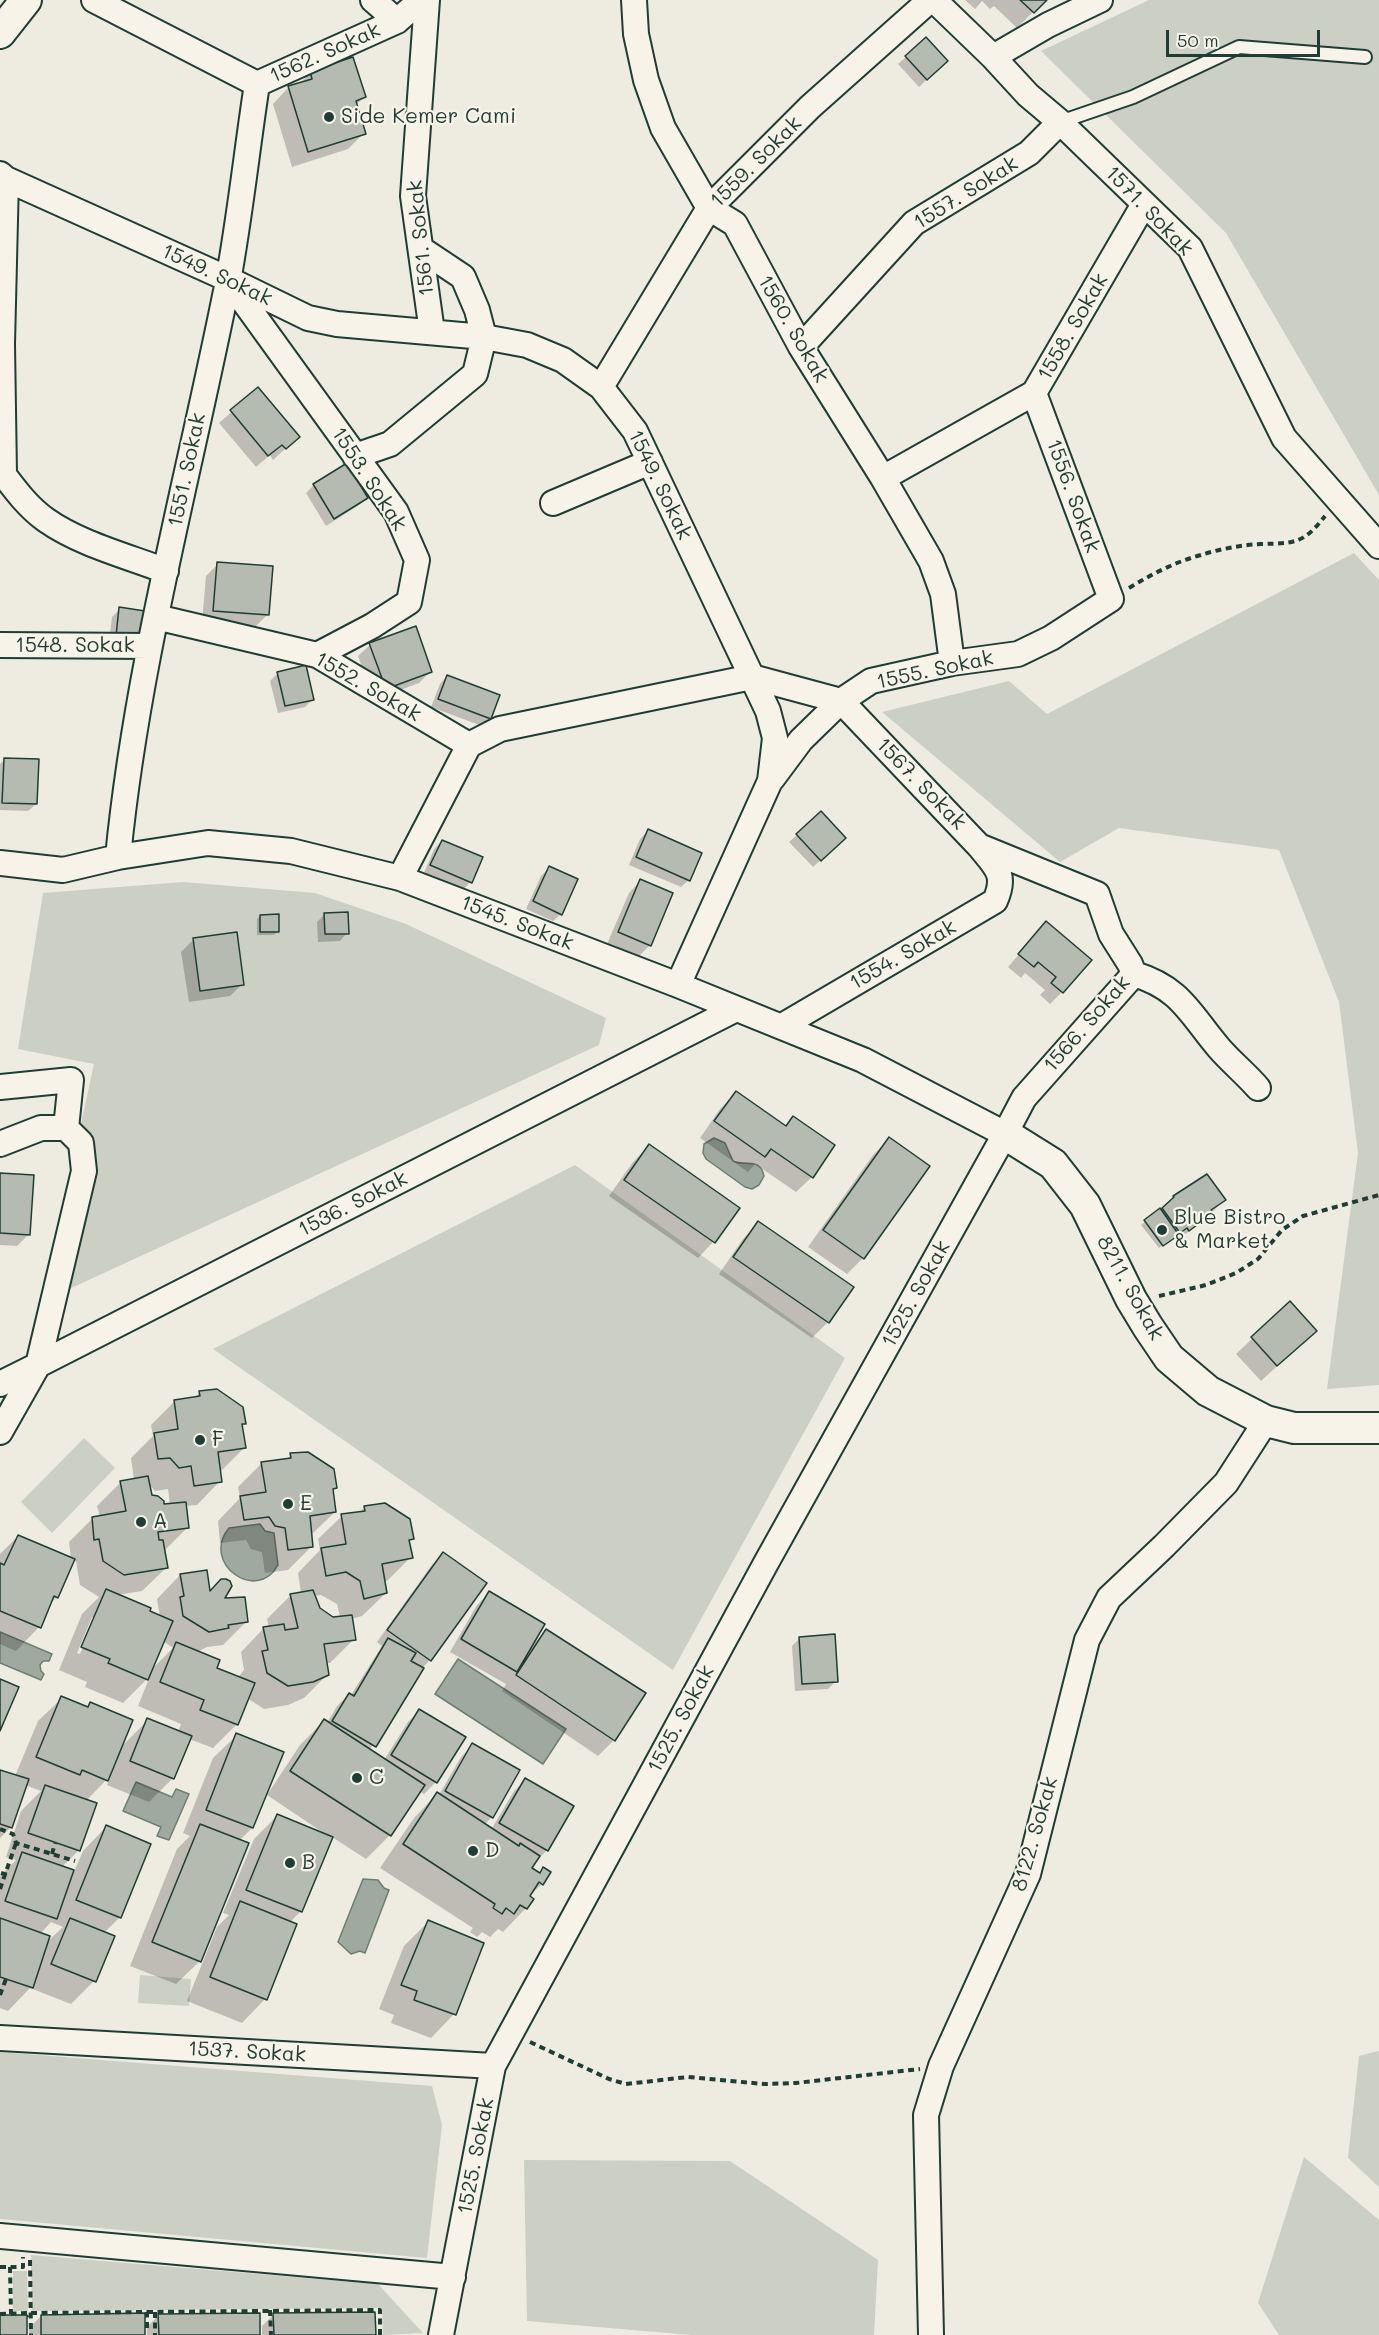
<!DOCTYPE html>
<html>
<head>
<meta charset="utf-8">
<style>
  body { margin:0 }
  #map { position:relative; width:1379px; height:2335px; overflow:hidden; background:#eeece1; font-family:Mali,sans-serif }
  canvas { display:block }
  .scale { position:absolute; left:1166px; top:30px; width:154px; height:27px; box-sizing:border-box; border:3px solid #1f3d34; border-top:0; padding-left:8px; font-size:18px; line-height:21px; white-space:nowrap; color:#1f3d34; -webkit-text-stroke:4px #f7f3e8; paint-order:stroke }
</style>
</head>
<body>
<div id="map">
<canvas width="1379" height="2335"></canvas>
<div class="scale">50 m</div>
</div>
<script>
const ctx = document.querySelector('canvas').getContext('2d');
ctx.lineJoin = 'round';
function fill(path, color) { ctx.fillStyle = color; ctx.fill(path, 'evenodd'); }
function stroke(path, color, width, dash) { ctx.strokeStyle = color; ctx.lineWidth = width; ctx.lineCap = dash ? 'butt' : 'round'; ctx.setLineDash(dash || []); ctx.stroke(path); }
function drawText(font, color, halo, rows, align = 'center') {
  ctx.font = font + ' Mali,sans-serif'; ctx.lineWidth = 4.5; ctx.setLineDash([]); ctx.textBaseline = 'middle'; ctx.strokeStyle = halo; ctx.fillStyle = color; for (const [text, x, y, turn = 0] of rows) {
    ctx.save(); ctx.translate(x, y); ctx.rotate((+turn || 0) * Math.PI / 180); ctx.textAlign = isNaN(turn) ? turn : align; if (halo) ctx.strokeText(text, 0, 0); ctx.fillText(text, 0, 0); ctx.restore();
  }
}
const green = new Path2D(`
  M1149,0H1379V495L1226,233L1041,51Z
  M1354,553L1379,580V1385L1327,1389L1358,1153L1339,1002L1279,850L1119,828L1060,862L882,712L1009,681L1047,714Z
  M183,882L315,893L406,924L606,1018L599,1045L67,1290L55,1242L94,1064L18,1049L43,893Z
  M575,1165L845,1358L673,1670L213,1349Z
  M84,1438L115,1468L52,1533L21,1502Z
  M140,1975L191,1979L189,2006L138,2003Z
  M1379,2051V2187L1348,2158L1359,2056Z
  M0,2052L432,2086L442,2125L427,2258L0,2219Z
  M1304,2157L1379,2220V2335H1279L1258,2303Z
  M524,2160L730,2161L878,2260L874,2335H691L527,2321Z
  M31,2255L378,2284L423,2333L383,2335L382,2308L32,2311Z
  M13,2271H27L28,2311H13Z`);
const water = new Path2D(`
  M714,1138L725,1143L733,1161C745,1167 760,1157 764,1176L759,1185L752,1189L745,1187L706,1159L703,1153L704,1144Z
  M260,1524L265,1531L274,1533L278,1565C257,1604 200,1563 229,1528Z
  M0,1632L52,1654L49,1661H43L40,1665L41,1671L44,1674L41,1680L0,1663Z
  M458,1659L566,1729L543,1764L435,1694Z
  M136,1782L172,1797L176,1789L189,1794L169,1840L157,1836L161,1827L123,1811Z
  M363,1879L378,1880L384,1888L389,1890L365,1953L360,1951L351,1954L338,1942Z`);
const shadow = new Path2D(`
  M965,0H1045L1017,28L994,6L990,9L982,1L975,9Z
  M906,57L938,69L919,87L898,64Z
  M311,72L364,97L356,105L364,133L348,149L292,167L273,104L288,88L298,85Z
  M258,389L298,437L273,460L270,455L256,467L219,423Z
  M346,465L366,498L359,505L326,526L306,493L313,486Z
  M218,564L268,614L256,626L202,622L206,576Z
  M120,609L144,612L109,643L112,617Z
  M370,645L431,671L419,683L374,700L358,656Z
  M278,673L313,699L305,707L278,713L270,681Z
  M447,676L489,718L482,726L431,707L440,684Z
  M5,759L36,804L28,811L0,810V764Z
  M648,831L689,880L681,887L629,865L640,839Z
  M797,835L844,838L813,867L789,842Z
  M442,841L470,882L463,890L424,873L434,849Z
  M549,868L561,914L553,921L526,909L541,876Z
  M640,881L650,945L638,957L607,944L629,893Z
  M325,914L347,933L340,941L318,942L317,922Z
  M260,916L278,931L274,935H257V919Z
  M1046,923L1062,992L1050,1004L1040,995L1045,990L1025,973L1021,978L1008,967Z
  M193,940L242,984L230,996L189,1002L181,952Z
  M736,1093L784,1127L793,1118L812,1177L796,1192L755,1164L748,1172L700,1138L720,1109Z
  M889,1139L928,1167L863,1258L847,1274L808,1247L873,1155Z
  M649,1146L738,1208L713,1242L698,1258L609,1196L633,1162Z
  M0,1174L29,1234L17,1246L0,1245Z
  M1224,1200L1204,1221L1181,1237L1179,1234L1159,1248L1141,1225L1167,1206Z
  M758,1223L851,1288L828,1322L812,1338L719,1274L743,1239Z
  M1290,1303L1299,1346L1261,1381L1236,1354Z
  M200,1392L244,1423L241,1426L244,1448L221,1471L220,1481L197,1505L185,1506L188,1527L164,1551L166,1568L142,1591L117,1595L160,1617L157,1599L180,1575L222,1599L246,1622L223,1645L207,1647L197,1652L215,1669L240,1679L239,1676L244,1670L241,1652L264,1628L269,1627L267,1619L291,1595L301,1593L298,1573L320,1550L318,1539L342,1516L358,1514L364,1508L412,1538L408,1542L411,1557L387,1581H384L386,1593L362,1616L351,1619L354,1639L330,1663H326L328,1674L304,1698L288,1705L264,1709L247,1698L236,1725L213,1748L189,1739L173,1778L149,1802L107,1785L111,1775L86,1801L79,1850L62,1867L74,1872L83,1851L106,1827L120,1917L104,1933L94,1981L71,2004L30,1988L8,2011L0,2008V1876L16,1860L6,1857L21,1811L41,1791L25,1785L11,1827L0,1838V1771L15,1776L38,1721L62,1698L87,1708L90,1704L120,1748L148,1720L178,1732L181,1724L138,1706L150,1676L123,1703L85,1687L87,1682L59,1670L82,1614L99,1597L80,1585L76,1561L72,1562L57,1597L49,1605L39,1627L16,1651L0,1644V1554L18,1536L71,1559L69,1542L93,1518L100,1517L97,1506L121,1482L134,1480L131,1458L153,1436L151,1425L175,1401L194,1398ZM148,1483L155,1491L168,1489L170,1505L163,1506L151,1497ZM321,1595L337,1604L340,1617L333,1618L319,1609L314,1596ZM92,1617H95L80,1654L77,1653ZM163,1641L173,1648L151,1670ZM51,1922L63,1927L46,1943L40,1934Z
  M291,1455L335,1487L332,1491L335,1512L310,1536L312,1546L288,1570L265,1573L262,1552L251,1549L246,1540L220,1543L218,1521L240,1498L238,1487L262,1463L286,1460Z
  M443,1554L430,1660L421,1669L369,1751L384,1760L408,1722L419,1711L436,1782L424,1794L419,1791L390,1835L366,1859L332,1837L301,1911L290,1922L265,1999L242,2023L187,2001L217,1927L229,1915L223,1913L254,1839L278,1815L328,1836L267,1795L300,1745L324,1721L327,1723L337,1706L349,1694L351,1695L382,1646L377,1642L431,1566Z
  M489,1593L532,1645L546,1631L614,1740L598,1756L502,1691L506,1684L450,1652L477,1605Z
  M800,1638L836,1681L828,1689L795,1691L792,1646Z
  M237,1735L282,1753L252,1828L239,1841L200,1961L176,1984L130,1966L177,1849L190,1836L183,1833L213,1758Z
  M473,1745L492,1817L484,1825L491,1830L514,1791L526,1780L547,1850L530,1868L538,1874L543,1869L542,1884L528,1897L526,1908L503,1932L498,1929L490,1937L482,1932L477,1937L470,1932L473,1928L380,1868L414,1818L437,1794L439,1795L461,1757Z
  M428,1922L482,1944L454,2014L431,2038L391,2023L394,2015L379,2009L404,1946Z
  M274,2314L374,2335H262V2326Z
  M159,2315L259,2335H147V2327Z
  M41,2316L144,2335H29V2328Z`);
const building = new Path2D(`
  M1020,0H1047L1034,13Z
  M926,37L948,61L927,80L905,56Z
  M353,57L366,97L356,101L366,134L308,152L288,86L312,79L310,71Z
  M258,387L300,437L286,449L282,445L268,456L230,410Z
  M347,463L368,498L334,519L313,484Z
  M217,562L273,566L269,615L213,611Z
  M119,607L145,611L142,639L116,636Z
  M416,626L432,672L386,689L369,643Z
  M306,665L314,700L285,706L277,672Z
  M447,675L500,695L491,719L438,699Z
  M4,758L39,759L37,804L2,803Z
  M821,811L846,838L821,861L796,834Z
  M648,829L702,853L690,881L636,857Z
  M442,840L483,857L472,883L430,865Z
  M549,866L578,879L562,915L533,901Z
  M640,879L673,893L651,946L618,932Z
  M348,912L349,934H325L324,913Z
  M279,914V932H260V915Z
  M1046,921L1092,960L1063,993L1051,983L1056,977L1038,962L1034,967L1018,954Z
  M237,932L244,985L200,991L193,938Z
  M736,1091L786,1126L793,1116L835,1145L813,1178L771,1149L765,1157L714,1121Z
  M889,1137L930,1166L864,1259L823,1230Z
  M649,1144L740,1208L715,1243L624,1180Z
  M0,1173L34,1175L30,1235L0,1233Z
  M1207,1174L1226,1200L1211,1210L1213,1213L1189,1231L1187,1228L1180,1233L1162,1208L1174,1197L1173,1196Z
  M1160,1208L1179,1235L1163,1246L1144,1220Z
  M758,1221L854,1287L829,1323L733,1257Z
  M1290,1301L1317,1331L1277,1366L1251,1337Z
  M217,1389L243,1407L246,1424H242L246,1448L218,1452L222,1482L194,1486L191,1466L179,1468L170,1458L158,1459L154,1433L178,1429L174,1400L200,1396L199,1391Z
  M308,1452L334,1469L337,1488L333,1489L336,1512L310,1516L313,1547L288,1550L285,1528L275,1526L269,1517L244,1520L240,1496L266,1492L261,1462L291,1458L290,1453Z
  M148,1476L152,1495L158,1496L164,1501V1504L186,1502L189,1528L158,1532L159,1540H163L168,1568L124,1575L103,1561L99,1539L94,1540L92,1517L126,1511L120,1481Z
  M385,1503L410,1519L414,1539L409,1540L413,1558L382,1564L387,1593L364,1599L360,1581L346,1572L326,1576L321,1548L346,1544L341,1514L365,1511L364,1506Z
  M18,1535L75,1559L58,1598L54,1596L41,1628L0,1611V1563L4,1565Z
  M443,1552L487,1583L431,1661L387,1630Z
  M207,1570L210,1591L221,1579H226L230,1581L232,1586L225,1598L245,1597L248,1622L228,1625L229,1628L209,1632L183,1616L180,1597L184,1596L180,1574Z
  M106,1589L151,1608L150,1611L173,1621L148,1680L108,1663L110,1659L81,1647Z
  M313,1590L320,1608L333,1617L352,1615L356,1640L324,1644L329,1675L313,1682L288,1686L267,1673L262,1651L268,1650L263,1627L284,1624L285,1630L298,1628L290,1594Z
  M489,1591L545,1624L517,1672L461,1639Z
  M546,1629L646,1693L615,1741L516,1675Z
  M835,1634L838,1682L802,1684L799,1637Z
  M388,1638L416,1653L411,1661L424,1668L376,1747L332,1721L349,1693L354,1696Z
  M176,1642L220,1660L217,1668L255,1683L238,1725L200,1710L204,1700L160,1682Z
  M0,1679L19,1687L0,1731Z
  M61,1696L88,1707L90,1702L133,1720L108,1781L82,1770L80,1775L36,1757Z
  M419,1709L466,1737L437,1783L391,1755Z
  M147,1718L192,1736L174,1779L130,1761Z
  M324,1719L425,1785L391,1836L290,1771Z
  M236,1733L284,1752L253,1828L206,1810Z
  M472,1743L520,1770L493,1818L445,1791Z
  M0,1770L29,1779L12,1828L0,1824Z
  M525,1778L574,1806L548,1851L499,1823Z
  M45,1785L97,1803L80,1851L28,1833Z
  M437,1792L519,1846L520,1843L540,1856L532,1868L540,1873L543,1867L551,1872L543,1885L539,1882L530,1896L534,1899L527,1909L520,1905L514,1914L506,1908L502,1914L493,1908L495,1904L403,1844Z
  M277,1814L333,1837L302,1912L246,1890Z
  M200,1824L249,1843L201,1962L152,1942Z
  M106,1825L151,1844L121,1918L76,1900Z
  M22,1852L74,1870L57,1919L5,1901Z
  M240,1901L297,1924L267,2000L210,1977Z
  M0,1918L50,1936L33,1988L0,1977Z
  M70,1918L115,1936L96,1982L51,1964Z
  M428,1920L484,1943L456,2015L414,2000L417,1991L401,1985Z
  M375,2312L376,2335H274L273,2313Z
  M145,2313V2335H41V2315Z
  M260,2313V2335H159L158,2314Z
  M0,2315H27V2335H0Z`);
const path = new Path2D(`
  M1129,588C1152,574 1175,562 1201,555C1220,549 1241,545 1261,544C1293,543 1303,545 1325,516
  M1159,1296L1206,1285L1236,1273L1258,1259L1282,1230L1303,1216L1379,1195
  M0,1829L13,1834L16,1843L75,1861
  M52,1854L55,1843
  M1,1873L11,1876
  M0,1889L16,1843
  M0,1995L6,1979
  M530,2042L609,2079L626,2084L688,2077L764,2084L796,2083L920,2069
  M30,2260L31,2335
  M0,2267H23V2257
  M10,2267L11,2314
  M270,2310L271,2335
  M147,2312L380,2310V2335
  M155,2312V2335
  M31,2313L147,2312V2328
  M0,2314L29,2313V2317`);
const service = new Path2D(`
  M1060,122L1133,97L1239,47L1365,57`);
const minor = new Path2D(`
  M94,0L257,84
  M373,0L397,21
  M427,0L413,196L432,332
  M634,0L636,34L646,80L663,128L709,208L735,224L801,347L883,478L931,561L943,594L952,663
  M934,0L993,57L1028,95L1060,122L1190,248L1284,438L1379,546
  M993,57L1048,25L1100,0
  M257,84L397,21L421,0
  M0,174L6,179L228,279L308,318L337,324L484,337L527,345L563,360L601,387L635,431L768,711L775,738L770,781L678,985
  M229,281L396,512L417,560L409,602L372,626L317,655
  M801,347L914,223L1029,153L1060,122
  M601,387L709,208L810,107L930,0
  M355,456L390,444L475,374L484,337L477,310L463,277L421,249
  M0,475H4C16,491 29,508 46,520C80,544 127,556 166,571
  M4,475L2,344L6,179
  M883,478L1034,393L1144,204
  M553,503L650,462
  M156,617L317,655L469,745L400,878
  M0,645L150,646
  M469,745L500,729L752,677L841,701L871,681L952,663L1018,654L1051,638L1111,599L1034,393
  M772,779L801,740L841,701L979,846C996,867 1007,874 995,901L782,1026
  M118,857C137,662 190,473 228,281C240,216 247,149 257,84
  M0,863L63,870L118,857L208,843L291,851L400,878L678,985L863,1060L1005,1134
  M1134,974C1181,988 1190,1014 1219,1048C1231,1062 1246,1074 1258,1088
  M0,1087L71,1080L66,1128
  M0,1144L41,1128H66L81,1143L84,1171L38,1365
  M0,1384L38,1365
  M0,1432L38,1365L736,1009
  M0,2038L493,2066
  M0,2236L453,2277
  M441,2335L493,2066L766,1563L1005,1134L1024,1098L1134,974L1130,964L1111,934L1097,894L979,846
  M931,2335L926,2115L941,2066L1028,1874L1087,1640L1109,1598L1164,1546L1226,1483L1266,1421`);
const tertiary = new Path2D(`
  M0,33L26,0
  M1005,1134L1053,1164L1085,1205L1131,1299L1148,1327L1169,1358L1208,1391L1266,1421L1294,1428H1379`);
const markers = [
  [329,117,6,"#1f3d34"],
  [1162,1230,6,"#1f3d34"],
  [200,1440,6,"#1f3d34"],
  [288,1504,6,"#1f3d34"],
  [141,1522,6,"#1f3d34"],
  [357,1778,6,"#1f3d34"],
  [473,1851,6,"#1f3d34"],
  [290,1863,6,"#1f3d34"]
];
const streetNames = [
  ["1562. Sokak",325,53,-24],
  ["1559. Sokak",756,162,-45],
  ["1557. Sokak",966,193,-32],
  ["1571. Sokak",1149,211,46],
  ["1561. Sokak",421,238,-96],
  ["1549. Sokak",217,275,25],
  ["1558. Sokak",1073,327,-60],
  ["1560. Sokak",793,329,60],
  ["1551. Sokak",187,470,-78],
  ["1553. Sokak",369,479,57],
  ["1549. Sokak",660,485,64],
  ["1556. Sokak",1073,496,70],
  ["1548. Sokak",75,646],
  ["1555. Sokak",935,670,-12],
  ["1552. Sokak",368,687,30],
  ["1567. Sokak",921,784,46],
  ["1545. Sokak",517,923,21],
  ["1554. Sokak",903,955,-30],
  ["1566. Sokak",1087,1024,-49],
  ["1536. Sokak",353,1204,-27],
  ["8211. Sokak",1130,1288,61],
  ["1525. Sokak",916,1294,-61],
  ["1525. Sokak",681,1719,-62],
  ["8122. Sokak",1035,1834,-74],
  ["1537. Sokak",247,2052,3],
  ["1525. Sokak",476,2156,-79]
];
const poiNames = [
  ["Side Kemer Cami",341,117],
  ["Blue Bistro",1174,1218],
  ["& Market",1174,1242],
  ["F",212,1440],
  ["E",300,1504],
  ["A",153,1522],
  ["C",369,1778],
  ["D",485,1851],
  ["B",302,1863]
];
fill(green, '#cccfc4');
fill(water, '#9fa99f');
stroke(water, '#6c7e74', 1.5);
fill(shadow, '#0003');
fill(building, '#b5bbb0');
stroke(building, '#1f3d34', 1.5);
stroke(service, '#1f3d34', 16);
stroke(minor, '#1f3d34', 28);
stroke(tertiary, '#1f3d34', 34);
stroke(path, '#1f3d34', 4, [6, 4.5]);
stroke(service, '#f7f3e8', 12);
stroke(minor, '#f7f3e8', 24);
stroke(tertiary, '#f7f3e8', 30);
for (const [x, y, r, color] of markers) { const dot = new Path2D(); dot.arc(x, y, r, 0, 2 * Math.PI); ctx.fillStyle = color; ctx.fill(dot); stroke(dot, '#f7f3e8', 2); }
drawText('21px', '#1f3d34', '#f7f3e8', streetNames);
drawText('21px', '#1f3d34', '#f7f3e8', poiNames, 'left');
</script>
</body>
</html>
